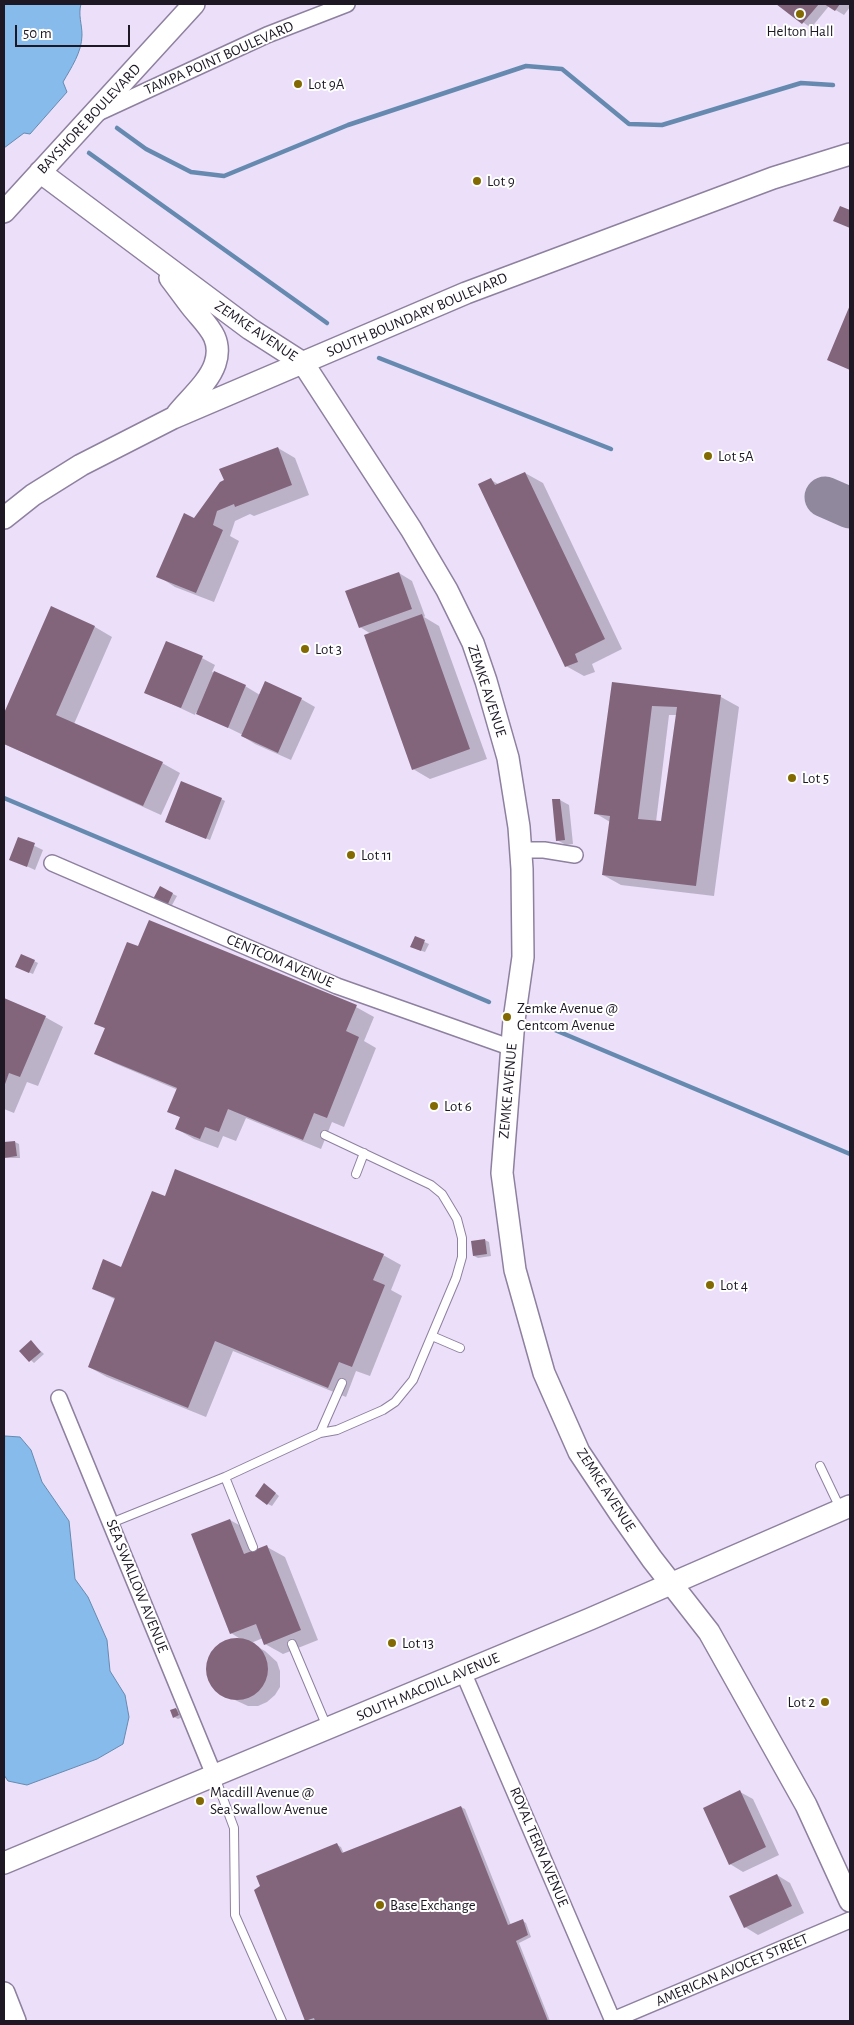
<!DOCTYPE html>
<html>
<head>
<meta charset="utf-8">
<style>
  body { margin:0 }
  #map { position:relative; width:854px; height:2025px; overflow:hidden; background:#ebdffa; font-family:"Alegreya Sans",sans-serif }
  canvas { display:block }
  .frame { position:absolute; inset:0; border:5px solid #1d1824; pointer-events:none }
  .scale { position:absolute; left:15px; top:25px; width:115px; height:22px; box-sizing:border-box; border:2px solid #1d1824; border-top:0; padding-left:6px; font-size:15px; line-height:18px; white-space:nowrap; color:#1d1824; -webkit-text-stroke:4px #fff; paint-order:stroke }
</style>
</head>
<body>
<div id="map">
<canvas width="854" height="2025"></canvas>
<div class="frame"></div>
<div class="scale">50 m</div>
</div>
<script>
const ctx = document.querySelector('canvas').getContext('2d');
ctx.lineJoin = 'round';
function fill(path, color) { ctx.fillStyle = color; ctx.fill(path, 'evenodd'); }
function stroke(path, color, width, dash) { ctx.strokeStyle = color; ctx.lineWidth = width; ctx.lineCap = dash ? 'butt' : 'round'; ctx.setLineDash(dash || []); ctx.stroke(path); }
function drawText(font, color, halo, rows, align = 'center') {
  ctx.font = font + ' "Alegreya Sans",sans-serif'; ctx.lineWidth = 4; ctx.setLineDash([]); ctx.textBaseline = 'middle'; ctx.strokeStyle = halo; ctx.fillStyle = color; for (const [text, x, y, turn = 0] of rows) {
    ctx.save(); ctx.translate(x, y); ctx.rotate((+turn || 0) * Math.PI / 180); ctx.textAlign = isNaN(turn) ? turn : align; if (halo) ctx.strokeText(text, 0, 0); ctx.fillText(text, 0, 0); ctx.restore();
  }
}
const water = new Path2D(`
  M4,4H81C78,15 82,24 82,35C82,52 71,68 63,82L67,92L30,134L24,133L4,148Z
  M5,1436L20,1437L31,1450L42,1482L69,1521L75,1579L88,1597L107,1640L110,1671L125,1695L129,1717L123,1744L97,1759L27,1785L8,1781L4,1775Z`);
const shadow = new Path2D(`
  M778,4H850V7L844,15L829,6L811,28Z
  M850,308V369L829,360Z
  M278,448L295,458L309,495L254,516L250,514L235,521L230,536L239,541L214,602L175,587L158,576L195,519Z
  M525,473L543,483L622,649L592,664L595,672L584,676L566,666L491,480L500,485Z
  M399,573L412,581L425,616L424,617L439,626L487,759L430,779L413,769L371,634L360,627Z
  M51,608L95,627L112,637L74,724L162,763L180,773L161,815L4,744V716Z
  M202,658L215,665L212,672L245,686L260,695L301,699L315,707L291,760L255,744L242,736L243,735L196,712L195,715L146,692Z
  M613,683L721,697L739,707L714,896L621,885L603,875L610,822L595,813ZM669,715H677L662,822H656Z
  M221,799L225,801L210,840L170,824Z
  M560,800L569,805L573,844L566,845L557,840L553,801Z
  M18,838L43,850L35,870L11,859Z
  M161,888L177,896L171,907L155,899Z
  M415,938L429,944L425,952L416,949Z
  M139,948L356,1007L374,1017L364,1041L376,1048L344,1127L332,1122L321,1149L246,1118L236,1141L223,1136L218,1148L194,1139L177,1129L181,1118L169,1111L178,1090L114,1063L96,1053L106,1029L96,1023Z
  M34,961L38,963L33,974L21,969Z
  M4,1000L45,1017L63,1027L38,1086L27,1082L14,1113L4,1109Z
  M15,1142L19,1144L20,1158H4V1143Z
  M165,1197L383,1255L401,1265L391,1290L402,1296L370,1376L356,1371L346,1397L233,1351L206,1417L107,1377L89,1367L116,1300L93,1288L122,1268Z
  M485,1240L489,1242L491,1256L478,1258L474,1256Z
  M31,1342L44,1354L34,1363L21,1351Z
  M268,1487L279,1496L272,1506L268,1504Z
  M230,1520L248,1530L256,1551L267,1547L285,1557L318,1640L283,1654L265,1644L263,1638L251,1643L265,1651L277,1662L280,1671V1687L275,1695L267,1702L258,1706H248L224,1695L216,1689L209,1675V1660L214,1651L222,1644L231,1640H242L231,1633Z
  M176,1709L180,1711L183,1717L178,1719L174,1717Z
  M740,1792L753,1799L779,1855L743,1872L730,1864Z
  M461,1807L465,1809L511,1925L523,1921L526,1923L531,1937L519,1943L550,2021L306,2020L337,1845L341,1847L344,1854Z
  M777,1875L790,1883L804,1913L758,1935L745,1927Z`);
const stream = new Path2D(`
  M117,128L146,149L191,172L224,176L348,125L526,66L562,69L629,124L662,125L801,83L833,85
  M89,153L327,323
  M379,358L611,449
  M4,798L489,1002
  M543,1025L850,1154`);
const taxiway = new Path2D(`
  M825,497L850,508`);
const building = new Path2D(`
  M776,4H819L802,24Z
  M824,4H840L835,11Z
  M840,206L850,210V228L833,221Z
  M850,305V370L827,360Z
  M278,447L292,485L235,507L234,504L217,511L213,525L223,530L196,593L156,577L184,513L194,518L220,482L224,480L219,469Z
  M525,472L605,639L575,654L578,662L565,667L478,484L491,478L495,485Z
  M399,572L412,609L359,628L345,591Z
  M51,606L95,626L56,715L163,762L143,806L4,744V713Z
  M422,614L470,749L412,770L364,635Z
  M166,641L203,656L181,708L144,693Z
  M214,671L246,685L228,728L196,714Z
  M265,681L302,698L278,753L241,736Z
  M612,682L721,695L696,886L602,875L610,816L594,814ZM652,706L677,707L661,821L638,819Z
  M181,781L222,798L206,839L165,822Z
  M552,799H560L565,840L556,841Z
  M18,837L35,843L27,867L9,860Z
  M160,886L173,893L167,906L153,899Z
  M149,920L357,1005L346,1031L359,1037L327,1118L314,1113L303,1140L228,1109L219,1132L205,1127L200,1139L175,1129L180,1117L167,1112L177,1088L94,1054L105,1028L94,1024L127,942L138,946Z
  M415,936L425,940L421,951L410,947Z
  M21,954L35,960L29,973L15,967Z
  M4,998L46,1016L20,1077L9,1073L4,1087Z
  M15,1141L17,1156L4,1158V1142Z
  M175,1169L384,1254L373,1280L385,1285L352,1367L339,1362L328,1388L215,1341L188,1408L88,1367L115,1298L92,1289L103,1259L121,1267L152,1191L165,1196Z
  M485,1239L487,1254L473,1256L471,1241Z
  M31,1340L41,1352L29,1362L19,1351Z
  M264,1483L276,1493L267,1505L255,1496Z
  M230,1519L244,1554L267,1545L301,1630L264,1645L256,1624L230,1634L191,1534Z
  M206 1669a31 31 0 1 1 62 0a31 31 0 1 1-62 0Z
  M176,1708L179,1715L173,1718L170,1710Z
  M740,1790L766,1847L729,1865L703,1808Z
  M461,1806L508,1925L523,1919L528,1935L516,1941L548,2021H315L314,2018L305,2021L254,1890L260,1886L256,1876L337,1843L342,1853Z
  M777,1874L792,1906L744,1928L729,1896Z`);
const lane = new Path2D(`
  M356,1174L364,1153
  M432,1336L460,1348
  M320,1433L342,1383
  M820,1466L840,1508
  M225,1477L253,1547
  M111,1523L225,1477L320,1433L337,1430L383,1410L395,1402L413,1380L456,1278L462,1257V1238L457,1219L442,1194L431,1185L325,1135
  M292,1644L327,1727
  M215,1777L234,1828L235,1915L282,2021`);
const street = new Path2D(`
  M98,113L267,35L347,4
  M521,850H544L575,855
  M52,863L337,986L512,1048
  M59,1398L214,1775
  M463,1672L613,2021
  M613,2020L850,1920`);
const secondary = new Path2D(`
  M40,172L250,329L303,363L411,529L447,590L473,643L486,681L508,758L519,827L522,869L523,957L514,1020L502,1173L515,1270L544,1373L579,1452L619,1512L652,1559L709,1632L806,1805L850,1901
  M4,212L194,4
  M170,278C177,287 184,297 191,306C205,324 224,337 215,364C209,382 189,399 177,414
  M4,518L33,495L81,465L173,418L466,293L773,178L850,154
  M4,1863L590,1619L850,1506
  M4,1993L15,2021`);
const markers = [
  [800,14,5,"#826901"],
  [298,84,5,"#826901"],
  [477,181,5,"#826901"],
  [708,456,5,"#826901"],
  [305,649,5,"#826901"],
  [792,778,5,"#826901"],
  [351,855,5,"#826901"],
  [507,1017,5,"#826901"],
  [434,1106,5,"#826901"],
  [710,1285,5,"#826901"],
  [392,1643,5,"#826901"],
  [825,1702,5,"#826901"],
  [200,1801,5,"#826901"],
  [380,1905,5,"#826901"]
];
const poiNames = [
  ["Helton Hall",800,31,"center"],
  ["Lot 9A",308,84],
  ["Lot 9",487,181],
  ["Lot 5A",718,456],
  ["Lot 3",315,649],
  ["Lot 5",802,778],
  ["Lot 11",361,855],
  ["Zemke Avenue @",517,1008],
  ["Centcom Avenue",517,1025],
  ["Lot 6",444,1106],
  ["Lot 4",720,1285],
  ["Lot 13",402,1643],
  ["Lot 2",815,1702,"right"],
  ["Macdill Avenue @",210,1792],
  ["Sea Swallow Avenue",210,1809],
  ["Base Exchange",390,1905]
];
const streetNames = [
  ["TAMPA POINT BOULEVARD",219,58,-24],
  ["BAYSHORE BOULEVARD",89,119,-47],
  ["SOUTH BOUNDARY BOULEVARD",417,315,-23],
  ["ZEMKE AVENUE",256,331,34],
  ["ZEMKE AVENUE",487,691,72],
  ["CENTCOM AVENUE",280,961,23],
  ["ZEMKE AVENUE",508,1091,-85],
  ["ZEMKE AVENUE",606,1490,57],
  ["SEA SWALLOW AVENUE",137,1586,68],
  ["SOUTH MACDILL AVENUE",428,1687,-23],
  ["ROYAL TERN AVENUE",539,1847,67],
  ["AMERICAN AVOCET STREET",732,1970,-23]
];
fill(water, '#86bbeb');
stroke(water, '#668aaf', 1);
fill(shadow, '#0003');
stroke(stream, '#668aaf', 4.5);
stroke(taxiway, '#90889c', 41);
fill(building, '#82657b');
stroke(lane, '#8e809f', 10);
stroke(street, '#8e809f', 18);
stroke(secondary, '#8e809f', 24);
stroke(lane, '#fff', 8);
stroke(street, '#fff', 15);
stroke(secondary, '#fff', 21);
for (const [x, y, r, color] of markers) { const dot = new Path2D(); dot.arc(x, y, r, 0, 2 * Math.PI); ctx.fillStyle = color; ctx.fill(dot); stroke(dot, '#fff', 2); }
drawText('15px', '#1d1824', '#fff', poiNames, 'left');
drawText('15px', '#1d1824', '#fff', streetNames);
</script>
</body>
</html>
